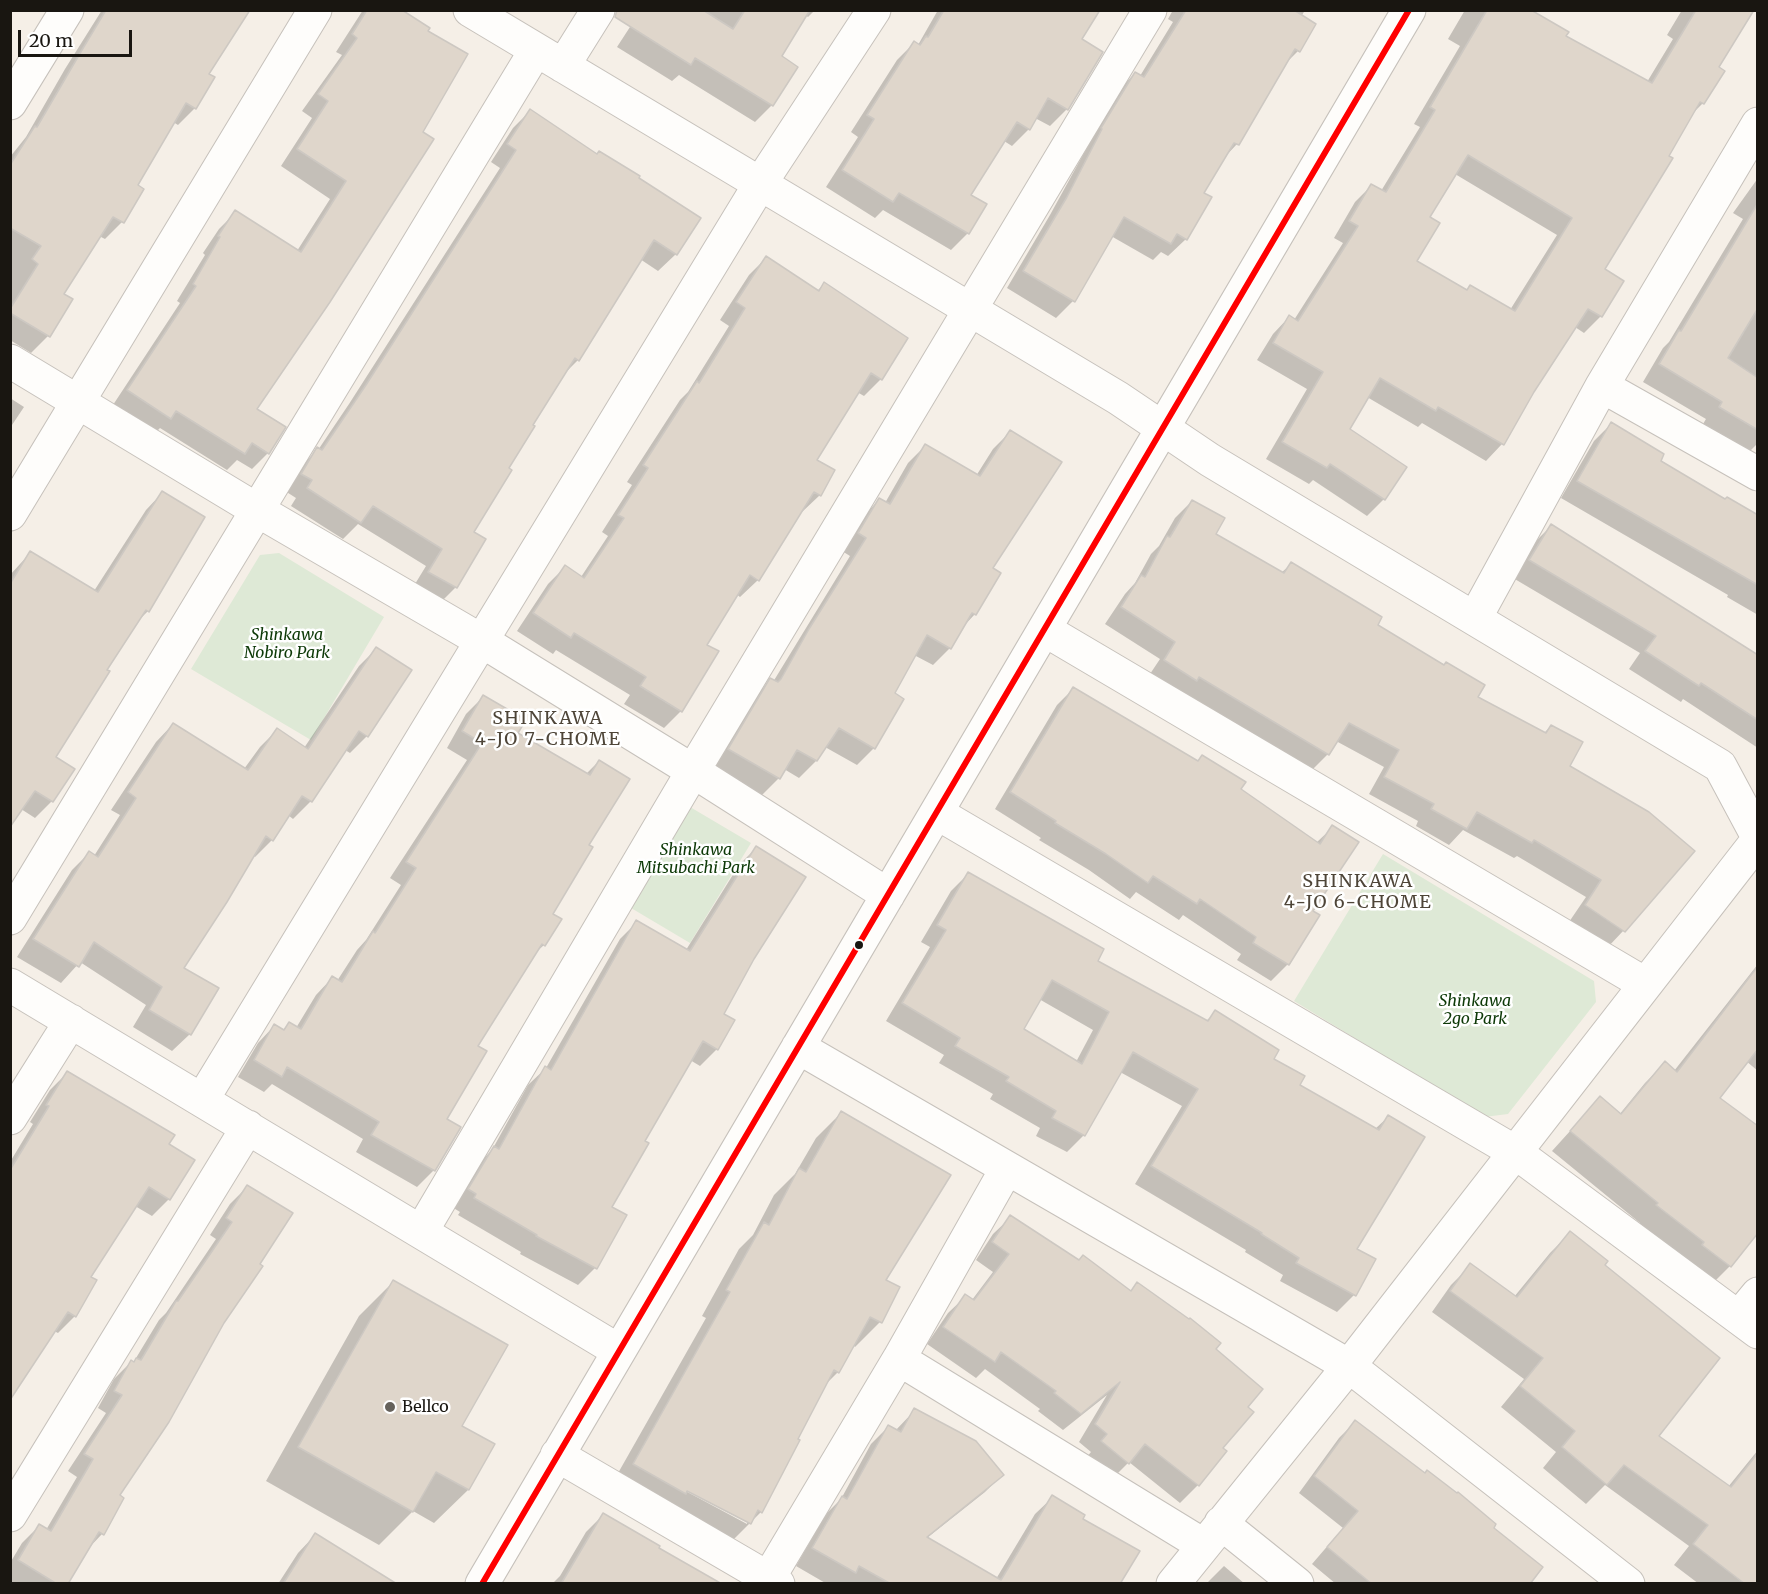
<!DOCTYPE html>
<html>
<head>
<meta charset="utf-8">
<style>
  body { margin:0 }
  #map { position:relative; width:1768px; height:1594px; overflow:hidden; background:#f5efe7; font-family:Merriweather,serif }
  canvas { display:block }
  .frame { position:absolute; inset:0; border:12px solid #191611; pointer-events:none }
  .scale { position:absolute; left:18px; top:30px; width:114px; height:27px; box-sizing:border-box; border:3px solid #191611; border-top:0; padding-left:8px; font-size:18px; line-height:21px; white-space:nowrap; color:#191611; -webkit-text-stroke:4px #fff; paint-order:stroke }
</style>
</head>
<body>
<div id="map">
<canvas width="1768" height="1594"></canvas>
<div class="frame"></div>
<div class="scale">20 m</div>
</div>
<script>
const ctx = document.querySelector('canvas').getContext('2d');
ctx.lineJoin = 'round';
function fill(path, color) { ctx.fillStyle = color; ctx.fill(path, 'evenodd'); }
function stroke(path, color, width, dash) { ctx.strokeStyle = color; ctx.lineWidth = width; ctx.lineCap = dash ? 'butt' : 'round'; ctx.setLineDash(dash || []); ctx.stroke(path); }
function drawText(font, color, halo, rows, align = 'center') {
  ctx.font = font + ' Merriweather,serif'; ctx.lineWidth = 5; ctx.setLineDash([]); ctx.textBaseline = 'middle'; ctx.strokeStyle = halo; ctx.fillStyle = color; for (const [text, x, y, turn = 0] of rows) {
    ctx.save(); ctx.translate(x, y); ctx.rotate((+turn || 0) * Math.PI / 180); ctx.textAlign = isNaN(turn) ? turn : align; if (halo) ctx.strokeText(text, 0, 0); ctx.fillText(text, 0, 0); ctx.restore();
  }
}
const green = new Path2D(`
  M279,553L384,617L311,740L191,669L260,555Z
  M685,804L751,843L690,943L626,905Z
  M1383,854L1594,981L1596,1002L1508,1114L1484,1117L1294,1001Z`);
const shadow = new Path2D(`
  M102,10H248L207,74L195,108L178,125L173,122L136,186L122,222L105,239L99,236L62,294L48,336L31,353L10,340V157L26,137L65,69Z
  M363,10H399L426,31L254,409L268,453L252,469L237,460L227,470L160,428L153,435L111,408L180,303L177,301L205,255L203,253L219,229L236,212L297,251L330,199L281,166L312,118L302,111L342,55L336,52Z
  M641,10H815L808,17L805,15L779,57L772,105L755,122L679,75L672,81L617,47Z
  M938,10H1098L1080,40L1067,109L1050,126L1035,118L1029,129L1012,146L1004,141L969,195L968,233L951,250L883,210L875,218L826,187L858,137L851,132L897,60L914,43L918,45Z
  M1173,10H1305L1301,17L1298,51L1284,65L1237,144L1223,159L1202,193L1186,239L1168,256L1161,252L1153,260L1111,236L1073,301L1056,318L1007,288L1050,215L1118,91L1135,73L1140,76L1173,22L1168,19Z
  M1465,10H1528L1564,37L1647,82L1673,39L1667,35L1682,10H1753L1717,68L1703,103L1690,116L1602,270L1601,316L1584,333L1575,327L1533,391L1502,444L1486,461L1422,423L1418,427L1367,397L1348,429L1405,467L1384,499L1367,516L1313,480L1309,484L1266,459L1307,389L1257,360L1273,334L1289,317L1294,320L1343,243L1334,238L1355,202L1372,185L1381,191L1420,127L1414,124L1460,46L1448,39ZM1455,174L1557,235L1510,310L1466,291L1415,262L1428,218Z
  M530,111L676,254L658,271L640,259L578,360L563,375L507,469L472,532L484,539L456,587L438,605L412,589L426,566L358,524L343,539L291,506L296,498L285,491L300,466L318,450L349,404L500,168L491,162L513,128Z
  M1758,178V443L1750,451L1703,424L1706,419L1643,382L1663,348L1669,342L1743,219L1733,213Z
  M766,258L817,291L824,284L881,379L864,396L857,392L815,460L820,495L802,512L800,511L758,580L740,597L736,594L705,645L681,711L664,728L624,704L630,695L556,650L553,654L517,631L548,584L565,567L581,577L608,536L602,532L632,485L627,482L680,400L688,392L729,326L720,320L749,275Z
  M10,398L24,407L10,428Z
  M1611,424L1659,461L1725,501L1758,516V615L1727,597L1728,595L1561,498L1594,441Z
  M1010,432L991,569L975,614L962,628L950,648L933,665L914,655L893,694L874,748L857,765L825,747L816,761L799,778L784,769L778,779L761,796L712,766L754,697L771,680L773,682L850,556L842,551L862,517L879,500L885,503L908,463L925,446L976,476L993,449Z
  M162,493L203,517L148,611L134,625L105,670L54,758L52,801L35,818L21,809L10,825V575L30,553L94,591L146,510Z
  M1192,501L1214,535L1281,573L1291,564L1476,697L1544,733L1551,726L1568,766L1624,930L1608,947L1569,922L1586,897L1517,856L1514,858L1463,830L1449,845L1416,826L1418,821L1369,794L1384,767L1336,741L1328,754L1311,771L1148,677L1160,659L1105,624L1125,594L1135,583L1151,554L1159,546L1175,518Z
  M1552,525L1758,657V748L1683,699L1681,702L1629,669L1640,653L1513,578L1534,543Z
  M376,649L367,736L350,753L345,750L310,802L293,819L288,815L272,840L255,857L253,856L182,968L190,1034L172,1051L133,1027L146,1005L80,962L61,983L17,957L72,870L89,853L94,856L120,815L111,810L156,742L173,724L244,769L260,747L277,730L304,748L359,666Z
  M1073,689L1196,762L1202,757L1239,790L1316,843L1333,827L1288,964L1271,981L1237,960L1241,954L1183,915L1179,920L1136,892L1130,899L1089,870L1039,840L1041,838L995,809L1057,705Z
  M483,697L516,734L586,774L599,761L587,845L551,914L544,945L533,955L476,1046L445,1120L434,1170L417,1187L356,1152L363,1139L272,1084L264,1092L238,1077L258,1043L274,1026L282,1031L289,1024L296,1028L316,995L332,978L337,981L357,950L366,940L401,885L390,878L467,760L447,748L466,714Z
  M756,848L753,958L722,1015L717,1049L700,1066L690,1060L643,1141L610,1207L625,1216L595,1268L578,1285L520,1254L521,1252L458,1215L460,1212L452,1207L477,1165L492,1150L528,1085L546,1068L620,939L637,922L686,950L739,865Z
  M968,874L1096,962L1206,1021L1216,1012L1272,1059L1298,1086L1375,1129L1388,1117L1354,1249V1295L1337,1312L1280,1281L1283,1275L1245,1252L1246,1250L1135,1184L1182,1106L1120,1072L1084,1135L1067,1152L1036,1136L1040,1128L990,1099L993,1094L939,1063L944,1055L886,1021L930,947L921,942L951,891ZM1039,999L1093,1030L1076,1062L1022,1030Z
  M1758,964V1071L1746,1061L1718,1098L1758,1230L1730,1266L1710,1286L1638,1225L1640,1223L1552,1151L1600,1098L1619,1115L1645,1083L1665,1063L1674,1071Z
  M67,1073L167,1144L169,1199L152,1216L135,1206L89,1277L75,1316L58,1333L54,1331L10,1399V1162L33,1124L30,1122L50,1090Z
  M841,1113L884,1280L880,1322L855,1347L853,1345L838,1372L824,1386L761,1512L725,1548L609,1489L706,1318L702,1316L739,1249L753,1235L774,1195L795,1174L816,1138ZM682,1486L747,1520V1524L680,1488Z
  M247,1187L223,1322L117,1496L122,1499L102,1534L86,1551L66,1584L10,1583V1563L22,1543L39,1526L46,1530L77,1477L68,1471L106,1413L98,1408L114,1379L131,1362L133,1363L159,1320L166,1313L216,1239L210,1235L230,1204Z
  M1011,1217L1078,1262L1130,1292L1138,1284L1214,1350L1246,1408L1221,1448L1225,1451L1198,1485L1180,1503L1129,1462L1111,1480L1085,1459L1091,1452L1079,1442L1107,1395L1063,1430L1038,1411L1040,1409L985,1369L976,1378L927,1344L948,1313L966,1296L972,1300L993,1272L976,1260L993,1234Z
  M1570,1233L1603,1265L1657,1436L1728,1487L1758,1450V1584H1699L1674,1565L1689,1546L1605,1485L1586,1504L1543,1468L1556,1452L1501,1407L1524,1379L1432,1312L1451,1285L1471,1265L1514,1297L1550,1253Z
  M393,1282L460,1426L493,1444L468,1490L434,1523L413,1511L379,1545L266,1481L359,1316Z
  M915,1410L1002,1475L985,1492L927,1538L996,1579L1035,1514L1053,1497L1081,1519L1119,1584H827L796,1566L825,1515L841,1499L871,1444L888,1427L895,1431Z
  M1355,1422L1491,1528L1528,1584H1336L1312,1564L1343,1528L1299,1493L1339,1438Z
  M603,1515L657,1549L713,1584H552L560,1576L586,1532Z
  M315,1535L394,1584H278L298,1553Z
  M1224,1566L1245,1584H1206Z`);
const building = new Path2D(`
  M106,10H250L209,74L215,77L196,109L186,103L138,185L144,189L124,223L113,217L64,294L73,299L50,337L10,313V309L38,264L32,259L41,246L10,228V165L35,126L37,127L82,50Z
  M367,10H402L430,28L428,31L468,54L423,132L434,139L330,302L257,409L286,427L269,454L252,443L245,454L176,411L171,419L127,390L196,286L193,284L220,237L218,236L235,210L301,252L346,181L297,149L328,101L318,94L357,38L352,34Z
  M617,10H703L733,29L745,10H810L782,56L798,67L773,106L695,58L691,65L615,17Z
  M944,10H1100L1082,39L1103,52L1068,110L1048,98L1030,130L1017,122L971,195L987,204L969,234L899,193L893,202L842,170L874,119L867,115L914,41L920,45L926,36L928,37Z
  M1186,10H1294L1316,24L1300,52L1295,49L1239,145L1234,143L1204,193L1212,197L1187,240L1177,234L1171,244L1124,217L1075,302L1023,271L1067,197L1102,129L1101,128L1135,72L1144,77Z
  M1487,10H1531L1569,32L1566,36L1652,83L1696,10H1754L1719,67L1725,71L1704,104L1700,102L1669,156L1673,158L1605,269L1624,281L1602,317L1588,309L1534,392L1504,445L1438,407L1436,411L1380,378L1350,429L1407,467L1385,500L1330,464L1327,468L1282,442L1323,372L1273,343L1289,315L1298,321L1358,226L1349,221L1371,184L1386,192L1435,110L1430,107ZM1468,155L1572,218L1515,311L1470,285L1467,290L1417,261L1440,223L1430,217Z
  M530,109L597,154L599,151L640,176L639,178L701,218L677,255L654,240L579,361L575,358L533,425L535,426L509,468L512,470L474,532L486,539L457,588L428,572L442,549L373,506L361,523L307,488L312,480L301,474L317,447L322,450L366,385L516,150L507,144Z
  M1758,203V308L1728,358L1758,378V430L1719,407L1722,402L1659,364L1679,330L1681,331Z
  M766,256L819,291L824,282L908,338L882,380L871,373L817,460L835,470L821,496L814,492L759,581L750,575L707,645L719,651L682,712L640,686L646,677L574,633L571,638L533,613L565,565L584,578L624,518L618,515L648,468L643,465L697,381L699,383L745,308L736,302Z
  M1611,422L1664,454L1661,461L1725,499L1727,497L1758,515V585L1577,481Z
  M1010,430L1062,462L993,568L1001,573L976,615L972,613L951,649L927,635L895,693L904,699L875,749L839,728L817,761L797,750L780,779L728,749L770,678L778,682L781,679L809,629L866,538L858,533L879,498L890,504L925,444L980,476Z
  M162,491L205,517L149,612L146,610L107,670L110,671L56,757L75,769L53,802L35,791L10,827V584L30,551L98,592Z
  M1192,500L1225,518L1216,534L1284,573L1291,562L1382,617L1378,625L1444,665L1446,662L1485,685L1478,697L1546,733L1551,725L1583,742L1570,766L1649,812L1695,851L1625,932L1585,905L1601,880L1534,840L1532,843L1477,812L1467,829L1431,809L1434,804L1384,777L1399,750L1349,723L1329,755L1199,677L1197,681L1164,660L1175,642L1121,607L1141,575L1145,577L1167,536L1170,537Z
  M1551,524L1758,655V720L1701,683L1699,686L1645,651L1656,636L1529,560Z
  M376,647L412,670L368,737L359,731L312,802L302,796L273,841L266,836L227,902L184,968L219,988L191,1035L149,1010L162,987L94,942L79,967L33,939L89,851L98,857L136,798L128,792L173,723L248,770L277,728L308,749Z
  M1073,687L1198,761L1202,755L1246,782L1241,789L1320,844L1332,825L1359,842L1313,911L1320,915L1289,965L1253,943L1256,937L1200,899L1197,904L1153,876L1148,883L1106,854L1055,823L1056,821L1010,792Z
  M483,695L526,720L518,733L590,775L599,760L630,779L589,845L593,847L553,914L562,919L545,946L542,944L478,1046L487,1051L447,1119L461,1127L435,1171L371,1135L379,1122L287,1067L282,1077L254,1060L274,1024L284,1030L289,1022L301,1029L332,976L342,982L373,931L375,933L416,868L406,862L482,743L462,731Z
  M756,846L806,877L754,959L724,1014L735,1020L718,1050L703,1041L645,1141L649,1143L612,1207L627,1215L597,1269L536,1236L537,1235L474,1198L476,1194L468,1189L494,1146L499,1149L545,1066L551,1070L636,920L690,951Z
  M968,872L1104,949L1098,961L1208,1021L1215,1010L1279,1050L1274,1059L1305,1076L1300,1085L1379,1130L1388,1115L1425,1137L1357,1249L1376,1259L1356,1296L1296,1263L1299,1258L1261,1234L1262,1233L1151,1166L1198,1089L1133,1052L1085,1136L1052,1118L1056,1111L1006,1081L1009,1077L955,1046L960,1038L902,1003L946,930L937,925ZM1052,980L1109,1012L1082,1064L1024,1029Z
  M1758,966V1049L1720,1098L1758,1126V1233L1731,1267L1702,1245L1704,1242L1656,1205L1658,1203L1570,1131L1600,1096L1621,1114L1665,1061L1677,1072Z
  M67,1071L175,1135L169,1144L195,1160L170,1200L149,1187L91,1277L97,1280L76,1317L68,1312L10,1400V1170L49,1106L46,1105Z
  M841,1111L951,1175L886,1280L900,1287L882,1323L870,1317L839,1373L834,1370L798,1439L800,1440L762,1513L758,1510L751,1524L687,1491L686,1494L633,1464L730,1292L726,1290L764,1222L769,1225L799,1168L806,1172Z
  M247,1185L293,1213L260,1264L263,1266L224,1323L169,1422L120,1495L124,1498L104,1535L99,1532L68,1584H57L18,1560L39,1524L51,1531L93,1459L84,1454L122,1395L114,1391L131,1360L134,1362L136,1358L141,1360L176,1301H178L232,1222L226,1218Z
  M1010,1215L1079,1260L1083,1255L1131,1291L1137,1282L1189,1319L1190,1318L1221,1343L1216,1349L1263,1389L1248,1407L1254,1412L1223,1448L1227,1451L1199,1486L1145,1444L1129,1464L1101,1441L1107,1434L1095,1424L1120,1382L1081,1414L1054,1393L1056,1391L1001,1352L995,1362L943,1327L965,1294L974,1300L1009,1254L992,1242Z
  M1570,1231L1608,1261L1605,1265L1720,1358L1659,1436L1731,1487L1758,1453V1584H1745L1693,1544L1708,1525L1624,1465L1607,1485L1562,1447L1575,1431L1520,1386L1543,1358L1450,1291L1470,1263L1517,1297Z
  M393,1280L508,1345L462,1426L495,1444L469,1490L436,1472L413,1512L298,1447Z
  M914,1408L976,1441L1004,1475L927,1537L1001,1580L1052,1495L1085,1515L1083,1519L1140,1551L1120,1584H891L859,1566L856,1573L812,1548L842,1496L847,1499L888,1425L901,1432Z
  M1355,1420L1425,1473L1427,1470L1457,1493L1458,1492L1496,1524L1494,1528L1543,1567L1530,1584H1372L1327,1547L1358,1511L1314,1476Z
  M603,1513L660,1546L659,1548L722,1584H561Z
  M315,1533L397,1584H283Z`);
const minor = new Path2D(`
  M470,10L1118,398L1210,460L1720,766L1758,837
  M563,66L598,10
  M10,103L67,10
  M10,361L257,510L482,641L693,771L888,895
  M1602,386L1758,474
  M10,514L315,10
  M1475,618L1602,386L1758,124
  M1045,630L1645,984
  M937,813L1515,1152L1758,1332
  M10,918L536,50
  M10,985L619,1351
  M798,1047L1349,1366L1628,1584
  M202,1100L760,184L874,10
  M10,1118L71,1021
  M421,1232L693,771L1150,10
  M1739,1317L1758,1294
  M899,1359L1203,1545
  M557,1455L778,1584
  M10,1515L248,1127
  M1221,1523L1297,1584
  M482,1584L1409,10
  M765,1584L899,1359L1007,1168
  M1173,1584L1349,1366L1758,840`);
const bus1 = new Path2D(`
  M482,1584L1409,10`);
const markers = [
  [859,945,5,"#191611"],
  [390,1407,6,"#66625c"]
];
const parkNames = [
  ["Shinkawa",287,635],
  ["Nobiro Park",287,653],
  ["Shinkawa",696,850],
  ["Mitsubachi Park",696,868],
  ["Shinkawa",1475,1001],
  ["2go Park",1475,1019]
];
const poiNames = [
  ["Bellco",402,1407]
];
const neighbourhoodNames = [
  ["SHINKAWA",548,719],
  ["4-JO 7-CHOME",548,740],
  ["SHINKAWA",1358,882],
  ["4-JO 6-CHOME",1358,903]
];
fill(green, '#dee9d6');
fill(shadow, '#0003');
fill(building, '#dfd6cb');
stroke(building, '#cdc8c2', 1.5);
stroke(minor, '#c6c1bb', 35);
stroke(minor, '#fefdfb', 33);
stroke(bus1, '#f00', 6);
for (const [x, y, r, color] of markers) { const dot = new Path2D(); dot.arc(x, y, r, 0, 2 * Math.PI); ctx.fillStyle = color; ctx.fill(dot); stroke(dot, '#fff', 2); }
drawText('italic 16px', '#0d3907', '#fff', parkNames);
drawText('16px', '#191611', '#fff', poiNames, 'left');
ctx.letterSpacing = '1.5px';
drawText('18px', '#4e4538', '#fff', neighbourhoodNames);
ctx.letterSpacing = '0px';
</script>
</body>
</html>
